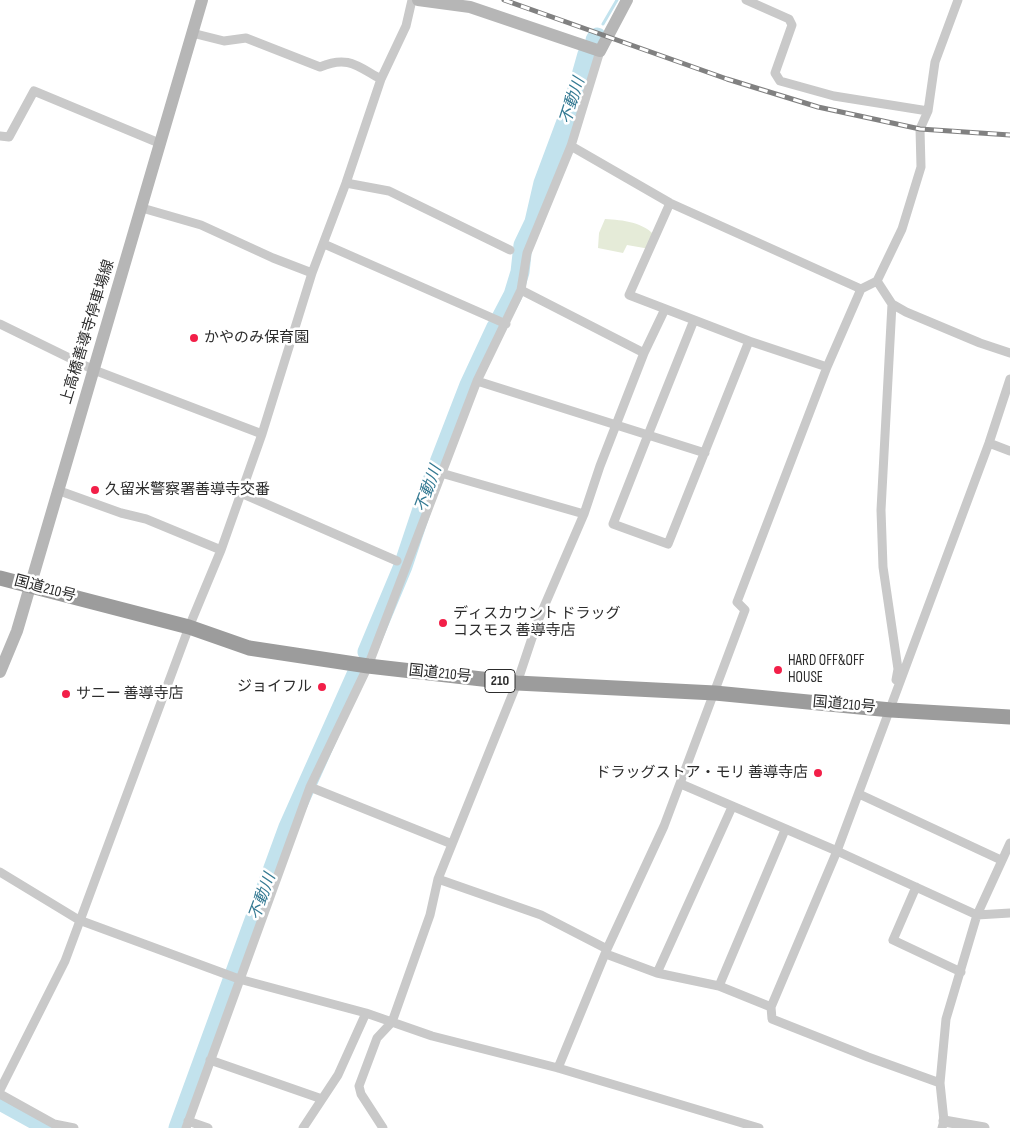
<!DOCTYPE html>
<html>
<head>
<meta charset="utf-8">
<style>
  body { margin:0 }
  canvas { display:block; background:#fff }
</style>
</head>
<body>
<canvas width="1010" height="1128"></canvas>
<script>
const ctx = document.querySelector('canvas').getContext('2d');
ctx.lineJoin = 'round';
function fill(path, color) { ctx.fillStyle = color; ctx.fill(path, 'evenodd'); }
function stroke(path, color, width, dash) { ctx.strokeStyle = color; ctx.lineWidth = width; ctx.lineCap = dash ? 'butt' : 'round'; ctx.setLineDash(dash || []); ctx.stroke(path); }
function drawText(font, color, halo, rows, align = 'center') {
  ctx.font = font + ' "Sofia Sans Condensed","Noto Sans JP",sans-serif'; ctx.lineWidth = 5; ctx.setLineDash([]); ctx.textBaseline = 'middle'; ctx.strokeStyle = halo; ctx.fillStyle = color; for (const [text, x, y, turn = 0] of rows) {
    ctx.save(); ctx.translate(x, y); ctx.rotate((+turn || 0) * Math.PI / 180); ctx.textAlign = isNaN(turn) ? turn : align; if (halo) ctx.strokeText(text, 0, 0); ctx.fillText(text, 0, 0); ctx.restore();
  }
}
const green = new Path2D(`
  M605,219C623,220 644,222 656,237L650,249L627,245L623,253L598,248L599,233Z`);
const stream = new Path2D(`
  M603,24L617,0`);
const river = new Path2D(`
  M595,40L597,37
  M501,318L513,295L520,272L523,245L534,222L543,183L574,100L587,54
  M367,652L403,566L428,491L469,385L496,327
  M0,1101L49,1128
  M178,1128L288,827L358,670`);
const minor = new Path2D(`
  M746,0L789,19L792,25L775,73L780,81L834,96L928,111
  M192,33L224,41L246,38L320,67C348,55 357,66 381,79
  M0,136L9,137L34,91L159,143
  M571,146L670,203L861,289
  M346,183L389,191L510,250
  M670,203L629,295L749,341L827,367
  M142,208L201,225L273,258L312,273
  M324,244L506,324
  M877,281L892,304L906,312L980,343L1010,353
  M521,290L644,353L665,309
  M892,304L881,510L883,567L898,669L896,680
  M694,320L648,435L705,453
  M0,324L94,370L262,434
  M477,381L648,435L613,524L668,544L749,341
  M989,443L1010,451
  M441,473L584,514
  M57,490L121,513L146,519L221,550
  M241,493L397,561
  M681,784L837,851L977,915L1010,913
  M310,787L452,844
  M859,794L1001,860
  M0,872L79,920L239,979L366,1013L432,1036L558,1068L759,1128
  M438,879L541,915L607,949
  M916,887L893,940L961,972
  M606,954L657,973L719,986L771,1007L837,851L989,443L1010,379
  M657,973L732,807
  M719,986L785,830
  M771,1007L772,1019L868,1057L940,1083
  M210,1060L322,1099
  M558,1068L607,949L664,826L745,610L737,602L827,367L861,289L877,281L902,229L921,167L920,129L928,111L935,62L958,0
  M0,1090L65,961L189,627L221,550L262,434L312,273L346,183L381,79L406,26L412,0
  M0,1094L54,1124L74,1128
  M188,1121L208,1128
  M186,1128L310,787L368,666L477,381L521,290L527,253L571,146L600,51
  M303,1128L338,1075L366,1013
  M383,1128L361,1094L359,1086L377,1038L392,1022L430,915L438,879L517,683L537,623L584,514L600,466L644,353
  M942,1128L944,1121L940,1083L946,1019L977,915L1010,843`);
const tertiary = new Path2D(`
  M944,1121L984,1128`);
const secondary = new Path2D(`
  M418,0L470,7L600,51L627,0
  M0,672L17,631L202,0`);
const trunk = new Path2D(`
  M0,578L189,627L249,648L368,666L517,683L715,693L891,710L1010,717`);
const rail = new Path2D(`
  M504,0L727,79L818,107L920,129L1010,135`);
const markers = [
  [194,338,5,"#f21f48"],
  [95,490,5,"#f21f48"],
  [443,623,5,"#f21f48"],
  [778,670,5,"#f21f48"],
  [322,687,5,"#f21f48"],
  [66,694,5,"#f21f48"],
  [818,773,5,"#f21f48"]
];
const shields = [
  [500,681,30]
];
const shieldNames = [
  ["210",500,681]
];
const streetNames = [
  ["上高橋善導寺停車場線",88,332,-73],
  ["国道210号",45,589,15],
  ["国道210号",440,674,6],
  ["国道210号",844,705,5]
];
const poiNames = [
  ["かやのみ保育園",204,338],
  ["久留米警察署善導寺交番",105,490],
  ["ディスカウント ドラッグ",453,614],
  ["コスモス 善導寺店",453,631],
  ["HARD OFF&OFF",788,661],
  ["HOUSE",788,678],
  ["ジョイフル",312,687,"right"],
  ["サニー 善導寺店",76,694],
  ["ドラッグストア・モリ 善導寺店",808,773,"right"]
];
const waterNames = [
  ["不動川",573,101,-72],
  ["不動川",429,489,-70],
  ["不動川",263,897,-70]
];
fill(green, '#e5ebd8');
stroke(stream, '#c2e2ed', 3);
stroke(river, '#c2e2ed', 19);
stroke(minor, '#c9c9c9', 9);
stroke(tertiary, '#c9c9c9', 11);
stroke(secondary, '#b6b6b6', 12);
stroke(trunk, '#9c9c9c', 15);
stroke(rail, '#818181', 5);
stroke(rail, '#fff', 3, [9]);
for (const [x, y, r, color] of markers) { const dot = new Path2D(); dot.arc(x, y, r, 0, 2 * Math.PI); ctx.fillStyle = color; ctx.fill(dot); stroke(dot, '#fff', 2); }
for (const [x, y, w] of shields) { const box = new Path2D(); box.roundRect(x - w / 2, y - 11.5, w, 23, 4); ctx.fillStyle = '#fff'; ctx.fill(box); stroke(box, '#2c2c2c', 1); }
drawText('bold 14px', '#2c2c2c', null, shieldNames);
drawText('15px', '#2c2c2c', '#fff', streetNames);
drawText('15px', '#2c2c2c', '#fff', poiNames, 'left');
drawText('italic 16px', '#357a93', '#fff', waterNames);
</script>
</body>
</html>
